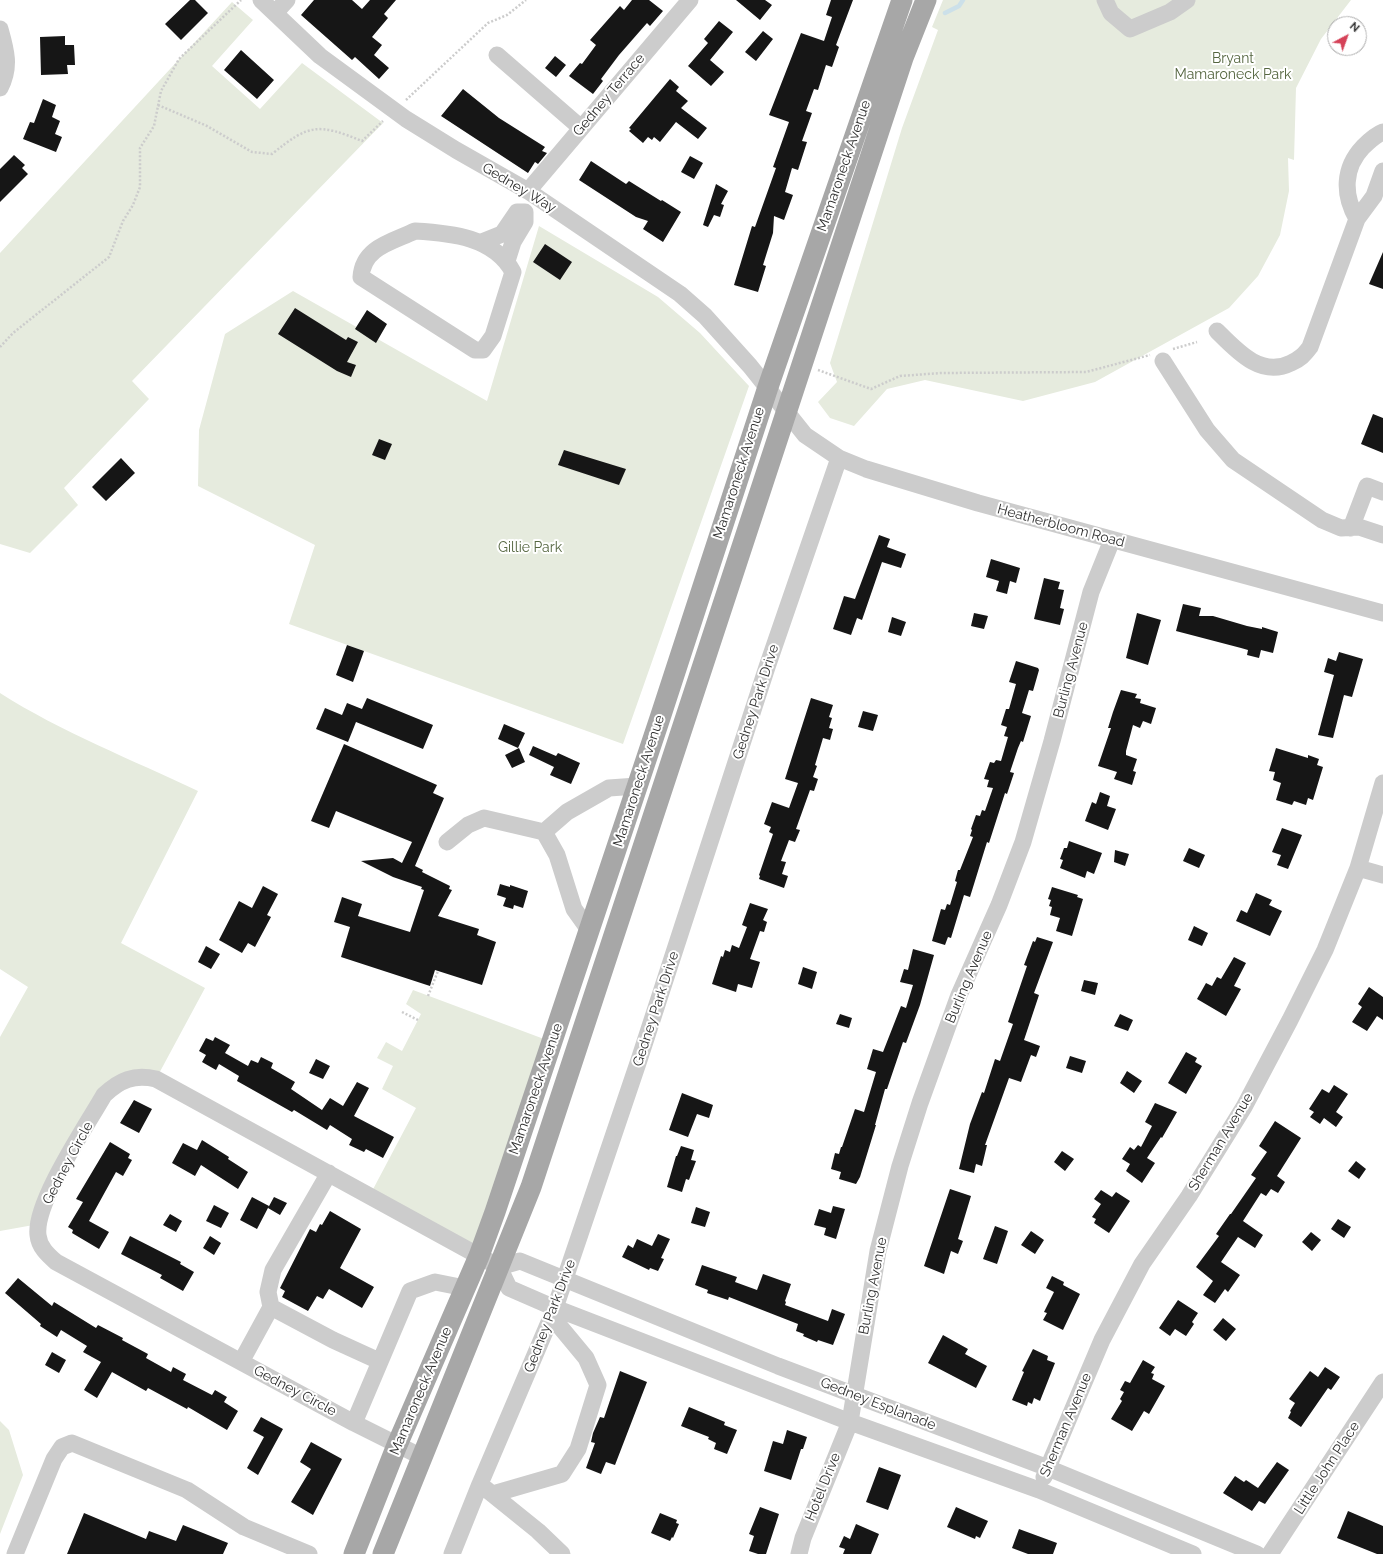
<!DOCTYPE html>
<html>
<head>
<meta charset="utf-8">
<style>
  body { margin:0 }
  #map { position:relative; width:1383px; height:1554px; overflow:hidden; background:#fff; font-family:Raleway,sans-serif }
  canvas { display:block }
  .north { position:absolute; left:1327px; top:16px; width:40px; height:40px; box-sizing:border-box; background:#fff; border:1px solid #acacac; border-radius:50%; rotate:41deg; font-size:11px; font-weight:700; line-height:16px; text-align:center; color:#2f2f2f }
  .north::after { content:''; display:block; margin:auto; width:14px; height:18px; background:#d54258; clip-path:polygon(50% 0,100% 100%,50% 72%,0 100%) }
</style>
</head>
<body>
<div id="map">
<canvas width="1383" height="1554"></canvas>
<div class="north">N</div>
</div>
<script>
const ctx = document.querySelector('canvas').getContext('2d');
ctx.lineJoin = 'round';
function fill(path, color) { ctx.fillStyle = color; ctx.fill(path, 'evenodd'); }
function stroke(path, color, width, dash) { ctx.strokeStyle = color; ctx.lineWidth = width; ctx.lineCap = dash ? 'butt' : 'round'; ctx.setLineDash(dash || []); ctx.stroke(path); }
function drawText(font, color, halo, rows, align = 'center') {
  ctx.font = font + ' Raleway,sans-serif'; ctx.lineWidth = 4; ctx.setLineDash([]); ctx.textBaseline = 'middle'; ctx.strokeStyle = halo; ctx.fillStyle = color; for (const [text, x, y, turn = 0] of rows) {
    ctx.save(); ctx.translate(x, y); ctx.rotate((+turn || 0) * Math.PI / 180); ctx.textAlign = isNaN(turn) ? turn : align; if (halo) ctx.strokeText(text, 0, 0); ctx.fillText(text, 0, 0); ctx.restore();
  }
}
const green = new Path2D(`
  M943,0H1351L1321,39L1296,88L1294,160L1288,158L1289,191L1280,235L1258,276L1229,308L1095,382L1023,401L925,380L887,389L854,426L830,418L818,402L837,382L830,363L902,128L938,30L932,27Z
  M232,2L253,20L212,66L260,109L302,63L383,123L132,381L149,399L64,488L78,505L30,553L0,544V253Z
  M539,226L658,297L700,333L749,386L623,744L289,624L315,545L198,486L199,430L225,334L293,291L487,401Z
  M0,693C61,732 133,760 198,791L121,943L205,988L156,1079L114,1086L39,1224L0,1231V1037L28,987L0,969Z
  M413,990L552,1042L479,1256L370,1195L416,1108L382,1089L393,1066L377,1058L386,1042L402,1051L421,1014L406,1004Z
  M0,1421L9,1430L23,1475L0,1534Z`);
const stream = new Path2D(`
  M945,13L959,6L963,0`);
const building = new Path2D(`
  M190,0H195L208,13L181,40L165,24Z
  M314,0H352L362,9L370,0H396L384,14L388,18L372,37L382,45L374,55L389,68L379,79L355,57L352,60L301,15Z
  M632,0H649L663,11L650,26L647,23L619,55L601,79L603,81L593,94L569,76L580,63L582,64L596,45L590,40L620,6L624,10Z
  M736,0H765L772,5L760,20Z
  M831,0H853L836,45L839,47L832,67L826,65L818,90L814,89L806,111L812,113L802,141L807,142L798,170L792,168L785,192L793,195L784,220L774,216L773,233L763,265L766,266L758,292L734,285L752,226L755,227L776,168L773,167L789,122L769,115L801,33L824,41L832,17L826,15Z
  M719,21L733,32L710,60L724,72L711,86L688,66L708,43L704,39Z
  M763,31L773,39L756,61L745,52Z
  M65,36V45H74L75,65H67L68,74L41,75L40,37Z
  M241,50L274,80L257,99L224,70Z
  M555,56L566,65L556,77L545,68Z
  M670,79L679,87L676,91L688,101L681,108L707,128L698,139L676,122L660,142L654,137L652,140L648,137L643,143L629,131L631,129L629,128Z
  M463,89L499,118L545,147L542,151L547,153L538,164L535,162L528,173L441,116Z
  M43,99L56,105L52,117L60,121L55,134L62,137L56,152L23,139L30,122L34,123Z
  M14,155L25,165L22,168L28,174L0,202V169Z
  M690,156L703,163L694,179L681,172Z
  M591,161L626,184L629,181L661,201L662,200L681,212L663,242L643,229L648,221L636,217L579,180Z
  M716,184L728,191L721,204L724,205L720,217L714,215L708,227L703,225Z
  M545,244L572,262L560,280L533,262Z
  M1383,252V289L1369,284Z
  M295,308L346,340L348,337L358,342L347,362L356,365L351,377L337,371L278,334Z
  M367,310L387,324L376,343L355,329Z
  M1373,414L1383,418V453L1361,444Z
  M379,439L392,444L385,460L372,455Z
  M564,450L626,469L619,485L558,465Z
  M121,458L135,473L106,501L92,487Z
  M879,535L890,539L887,547L906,554L901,568L882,562L862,620L857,618L851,635L833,629L844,596L855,599Z
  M991,559L1020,568L1016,583L1010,581L1007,594L996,591L999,581L986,577Z
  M1044,578L1060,582L1058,589L1064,590L1060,608L1064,609L1060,625L1034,619Z
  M1183,604L1201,608L1199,616H1213L1247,626L1262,629V627L1278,632L1273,653L1261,650L1259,658L1247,655L1248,650L1241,648L1176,631Z
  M974,613L988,616L984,629L971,626Z
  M1137,613L1161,620L1148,665L1126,658Z
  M892,617L906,622L901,636L888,632Z
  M347,645L364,651L353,682L336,675Z
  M1339,652L1363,659L1352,697L1344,695L1333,738L1318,735L1334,675L1324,672L1328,658L1336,661Z
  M1016,661L1038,668L1039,670L1033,691L1029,690L1022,713L1031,716L1023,742L1021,741L1018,748L1010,772L1014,773L1007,794L1005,793L989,843L987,842L970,897L964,895L951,938L948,937L945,945L932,941L941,909L945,910L947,904L950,905L957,882L955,881L958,870H960L973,837L970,836L972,830L971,829L976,815L980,816L982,810L985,811L993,788L987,787L989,780L984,779L990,762L994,763L996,760L1001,761L1008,737L1004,736L1007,727L1001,725L1006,709H1009L1016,684L1009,682Z
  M1121,690L1137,694L1135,698L1141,699L1140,703L1156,708L1151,724L1143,721L1140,728L1133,725L1126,751V755L1137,759L1133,771L1136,772L1132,785L1114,779L1117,772L1098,766L1111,728H1108L1113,712Z
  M367,698L433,725L423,749L356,722L348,742L316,729L325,708L342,715L347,703L362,709Z
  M811,698L833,705L829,717L832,718L829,728L833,729L830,740L823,738L815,765L817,766L813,777L818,779L814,791L810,790L796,829L800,830L795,842L789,840L781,861L786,862L782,874L788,876L784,888L759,879L760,876L759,875L773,834L769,832L771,827L764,824L772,802L789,808L798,783L785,779Z
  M863,711L878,715L873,731L858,727Z
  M504,724L525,733L518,748L498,739Z
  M344,744L437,785L433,793L444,798L415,866L423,870L422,872L450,886L449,889L452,890L438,916L479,929L477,935L496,942L482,985L435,970L430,986L341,957L350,927L334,922L342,897L362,904L358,916L410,932L424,890L421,889L422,887L393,877L361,861L393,858L402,863L412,842L336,811L329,828L311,821Z
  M533,746L556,756L558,753L580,763L571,784L550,775L554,767L529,755Z
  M519,748L525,762L512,768L505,755Z
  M1276,748L1308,758V755L1319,759L1317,765L1323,767L1313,800L1308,798L1306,805L1294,801L1292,805L1276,800L1281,783L1273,780L1275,772L1269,771Z
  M1100,792L1110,796L1107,806L1116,809L1108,830L1085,821L1092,802L1096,804Z
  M1282,828L1302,835L1288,869L1277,865L1281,855L1272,852Z
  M1069,841L1102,853L1094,874L1087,871L1085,878L1060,868L1063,860L1060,859L1064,848H1067Z
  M1189,848L1205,855L1199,868L1183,861Z
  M1115,850L1129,854L1125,866L1114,862Z
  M500,884L510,887V885L528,891L523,908L514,905L513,909L503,906L506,898L497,895Z
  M263,886L278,894L267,915L271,917L255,947L248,943L242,953L219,940L239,901L252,908Z
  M1052,887L1078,895L1077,897L1083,899L1072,936L1056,931L1060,918L1050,915L1052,907L1049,906L1051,900L1048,899Z
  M1256,893L1272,900L1269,905L1282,911L1270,936L1236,921L1241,910L1247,913Z
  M750,903L768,909L763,920L767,922L764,932L760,931L750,959L760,962L752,988L738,984L736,992L712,984L721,956L723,957L725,950L730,952L732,945L739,948L747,927L742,925Z
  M1194,926L1208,933L1202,946L1188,940Z
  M1037,937L1053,942L1034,993L1039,995L1024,1040L1040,1046L1036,1057L1031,1055L1021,1082L1009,1078L985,1145H987L982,1166L976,1164L974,1173L959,1169L970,1124L982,1092L984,1093L995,1059L1000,1061L1013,1024L1008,1022L1027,966L1024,965L1033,941L1035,942Z
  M206,946L220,954L211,969L198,962Z
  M913,949L934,955L920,1005L906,1043L903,1042L887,1089H885L875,1125H876L860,1177L856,1184L839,1179L841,1172L831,1169L835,1153L839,1154L841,1147H842L855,1109L864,1112L876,1072L867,1069L873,1049L883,1052L901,1006L906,1008L913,985L900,982L904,969L908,970Z
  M1234,957L1246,963L1234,986L1241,989L1226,1016L1197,999L1206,983L1212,986L1217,977L1221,979Z
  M803,967L817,972L812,989L798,984Z
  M1084,980L1098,983L1095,995L1081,991Z
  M1369,987L1383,997V1020L1377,1016L1367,1031L1352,1022L1362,1007L1358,1004Z
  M840,1014L852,1018L849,1028L836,1024Z
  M1120,1014L1133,1020L1128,1031L1114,1026Z
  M215,1037L230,1045L225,1053L248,1066L251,1060L258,1063L261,1057L273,1063L271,1068L295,1082L291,1089L322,1110L330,1098L343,1106L357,1082L369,1088L354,1116L394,1137L383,1158L366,1149L364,1152L349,1145L352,1139L330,1125L327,1130L294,1110L292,1112L237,1081L239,1076L219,1064L216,1070L202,1062L206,1055L199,1051L206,1038L213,1041Z
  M1186,1052L1197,1058L1195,1062L1202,1066L1186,1094L1168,1083Z
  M1070,1056L1086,1061L1082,1073L1066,1068Z
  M316,1059L330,1066L323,1079L309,1073Z
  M1127,1071L1142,1081L1134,1093L1120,1083Z
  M1334,1085L1348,1094L1336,1112L1343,1117L1336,1127L1324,1118L1320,1124L1310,1117L1314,1112L1309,1109L1322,1089L1329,1093Z
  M682,1093L713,1105L709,1118L697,1114L688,1137L669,1130Z
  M134,1100L152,1109L139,1133L120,1123Z
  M1155,1103L1177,1112L1162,1138L1161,1137L1147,1158L1155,1163L1142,1183L1126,1171L1130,1164L1122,1159L1130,1147L1134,1150L1138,1145L1141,1147L1152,1126L1145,1122Z
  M1275,1121L1301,1138L1277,1176L1285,1182L1278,1193L1271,1189L1266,1196L1261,1193L1243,1221L1263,1235L1255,1248L1238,1237L1221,1262L1240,1275L1228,1292L1225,1289L1215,1303L1203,1295L1213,1281L1196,1267L1219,1236L1216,1234L1230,1214H1231L1256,1178L1251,1175L1267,1152L1259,1146Z
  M202,1140L229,1157L228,1159L248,1172L238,1189L201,1165L195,1176L172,1163L183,1143L197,1150Z
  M110,1142L130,1154L128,1158L132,1160L123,1176L116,1172L89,1221L109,1232L99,1249L72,1233L73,1230L68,1227L83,1202L76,1199Z
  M681,1146L694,1150L691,1160L696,1161L689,1180L686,1179L682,1192L667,1187L676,1156H677Z
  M1062,1151L1074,1159L1065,1171L1054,1162Z
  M1356,1161L1366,1169L1359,1179L1348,1171Z
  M950,1189L971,1196L958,1239L963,1241L958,1254L951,1251L944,1274L924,1266Z
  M1101,1190L1112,1197L1116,1192L1130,1201L1109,1233L1094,1223L1096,1219L1092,1217L1101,1204L1094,1199Z
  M252,1197L269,1206L257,1229L240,1220Z
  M274,1197L287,1203L280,1215L268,1208Z
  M214,1205L229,1213L221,1228L206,1221Z
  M833,1206L845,1209L836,1239L824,1235L826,1228L814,1225L819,1209L831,1213Z
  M696,1207L710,1212L705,1227L691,1223Z
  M330,1211L361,1229L340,1268L374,1287L362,1308L329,1289L323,1299L317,1296L308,1311L282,1297L285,1291L280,1288L310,1229L316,1232L320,1224L322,1225Z
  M170,1214L182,1221L176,1232L163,1225Z
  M1338,1219L1351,1227L1344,1238L1331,1229Z
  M995,1226L1008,1231L997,1264L983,1259Z
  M1031,1231L1044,1240L1035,1254L1021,1245Z
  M1311,1232L1321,1240L1312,1251L1302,1242Z
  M658,1234L670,1239L661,1258L664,1259L658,1271L650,1268L649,1270L622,1257L628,1245L633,1248L637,1239L652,1246Z
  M130,1236L181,1262L180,1264L194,1272L183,1291L160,1278L162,1275L121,1254Z
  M210,1236L221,1243L214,1255L203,1248Z
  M702,1265L737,1277L735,1282L757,1290L763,1274L791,1284L785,1301L786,1302L785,1305L828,1321L832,1309L845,1314L833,1345L818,1340L817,1342L803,1336L804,1334L796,1331L798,1324L729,1297L728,1300L707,1293L708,1290L695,1285Z
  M1052,1276L1064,1282L1063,1285L1080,1294L1063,1330L1043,1320L1047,1313L1044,1312L1054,1292L1046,1288Z
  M18,1278L52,1306L54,1302L96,1328L98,1325L123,1338L122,1340L148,1354L146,1358L171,1372L173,1367L186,1374L183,1380L212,1395L215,1390L227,1397L224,1402L238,1411L227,1430L188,1407L187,1409L148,1388L146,1391L112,1372L97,1398L84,1390L101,1362L83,1352L87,1346L61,1330L57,1337L40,1326L41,1324L5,1293Z
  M1178,1300L1198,1313L1192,1322L1194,1324L1186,1336L1175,1329L1170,1336L1159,1328Z
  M1223,1318L1236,1329L1226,1341L1213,1330Z
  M943,1335L968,1349L965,1354L987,1366L976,1388L928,1363Z
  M1033,1349L1048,1356L1047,1360L1055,1363L1040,1401L1034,1398L1032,1404L1028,1402L1027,1406L1012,1400L1024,1372L1022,1371Z
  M52,1352L66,1360L59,1373L45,1365Z
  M1143,1360L1155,1367L1151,1373L1154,1374L1152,1379L1165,1386L1149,1414L1144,1411L1132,1431L1111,1419L1122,1401L1120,1399L1124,1392L1120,1390L1125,1381L1130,1383Z
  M1325,1367L1340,1377L1331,1390L1328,1388L1301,1427L1288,1418L1291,1412L1290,1411L1295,1403L1289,1399L1310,1371L1318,1377Z
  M620,1371L647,1382L615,1465L606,1462L601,1474L586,1468L595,1443L591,1442L593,1433L600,1417L604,1418Z
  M689,1407L725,1422L724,1425L737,1430L727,1454L714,1449L716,1443L708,1439L709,1437L681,1426Z
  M261,1417L283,1429L258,1475L247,1468L264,1437L253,1431Z
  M787,1430L807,1437L803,1449H801L791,1480L764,1471L773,1441L783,1444Z
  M311,1442L342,1459L313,1515L291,1502L311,1469L300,1462Z
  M1277,1462L1289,1470L1265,1504L1259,1501L1252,1511L1223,1493L1235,1476L1244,1482L1246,1480L1258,1488Z
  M879,1467L901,1475L888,1510L866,1502Z
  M760,1507L779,1514L766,1554H758L749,1551L754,1536L749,1534Z
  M956,1507L988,1521L980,1538L976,1536L975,1539L947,1527Z
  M1348,1511L1383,1526V1554H1377L1337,1538Z
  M84,1513L146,1539L149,1531L176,1541L183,1525L228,1543L223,1554H67Z
  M660,1513L677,1520L676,1523L679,1524L673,1538L672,1537L670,1541L651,1533Z
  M856,1524L879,1534L871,1554H843L845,1549L839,1547L844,1536L850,1539Z
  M1019,1529L1057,1543L1053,1554H1028L1012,1548Z`);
const path = new Path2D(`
  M406,100L488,23L507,15L526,0
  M158,105L207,126L252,152L272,154C309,124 318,123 362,141L383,121
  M0,347L13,333L109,257L123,221L133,205L140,187V148L154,126L161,91L179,59L241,0
  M1173,349L1197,342
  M818,370L871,389L900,376L941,373L1086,372L1150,355
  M428,996L438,971
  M402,1012L418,1020`);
const minor = new Path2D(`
  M261,0L320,56L406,119L456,150L528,191L680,294L705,316L750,366L805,435L839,458L866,469L978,503L1383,613
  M1105,0L1111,13L1130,29L1170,12L1187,0
  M275,13L287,0
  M0,29C6,50 11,67 0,88
  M497,55L581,128
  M528,191L690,0
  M1357,219C1343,195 1343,168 1363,147C1369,141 1375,135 1383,132
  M415,231C451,233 494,237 513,272L493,336L483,350H475L361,277C363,247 392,242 415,231Z
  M482,242L502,234L517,212H525V222L513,242L507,261
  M1217,331C1237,351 1261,378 1291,363C1300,359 1304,355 1310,347L1357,219L1374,196L1383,171
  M1163,361L1207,430L1233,460L1322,520L1341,528L1359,527L1383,535
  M1351,528L1367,486L1383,492
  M544,832L567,812L609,788L637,786
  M447,842L468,825L484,818L544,832L557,855L574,909L589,930
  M1358,868L1383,875
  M329,1173L273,1270L268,1292L271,1307L333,1340L379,1361
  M499,1267L520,1261L778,1366L1048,1468L1257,1554
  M241,1362L271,1307
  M354,1423L410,1291L435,1282L465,1288
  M422,1457L354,1423L56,1262C48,1255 39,1247 38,1235C34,1203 87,1125 104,1095C120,1080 134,1074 156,1079L479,1256L499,1267L509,1288L555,1308L850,1422L1039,1490L1193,1554
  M1044,1477L1102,1340L1142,1264L1189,1196L1244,1107L1290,1020L1325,950L1358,868L1383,783
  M486,1489L538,1531L562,1554
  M493,1494L562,1474L578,1449L598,1385L586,1358L552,1317
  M15,1554L54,1459L62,1447L72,1443L187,1490L244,1527L309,1554
  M452,1554L480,1484L555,1308L639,1060L767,667L839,458
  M799,1554L803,1538L850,1422L878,1251L900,1166L920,1103L959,995L999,905L1023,842L1052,741L1091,592L1112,540
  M1270,1554L1383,1382`);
const major = new Path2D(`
  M354,1554L397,1445L479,1256L495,1212L660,718L768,387L902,0
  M383,1554L531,1187L903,58L926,0`);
const parkNames = [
  ["Bryant",1233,59],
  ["Mamaroneck Park",1233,75],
  ["Gillie Park",530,548]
];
const streetNames = [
  ["Gedney Terrace",609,95,-50],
  ["Mamaroneck Avenue",844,166,-71],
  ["Gedney Way",519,188,31],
  ["Mamaroneck Avenue",739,473,-72],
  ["Heatherbloom Road",1061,526,15],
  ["Burling Avenue",1071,670,-75],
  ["Gedney Park Drive",756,702,-72],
  ["Mamaroneck Avenue",639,781,-72],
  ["Burling Avenue",969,977,-67],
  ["Gedney Park Drive",656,1009,-72],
  ["Mamaroneck Avenue",536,1089,-71],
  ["Sherman Avenue",1221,1142,-59],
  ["Gedney Circle",68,1163,-62],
  ["Burling Avenue",873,1286,-79],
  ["Gedney Park Drive",550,1316,-69],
  ["Gedney Circle",295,1391,28],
  ["Mamaroneck Avenue",421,1391,-67],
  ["Gedney Esplanade",878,1404,21],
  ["Sherman Avenue",1066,1425,-67],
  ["Little John Place",1327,1468,-57],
  ["Hotel Drive",823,1487,-68]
];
fill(green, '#e6ebde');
stroke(stream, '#cce0e9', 4.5);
fill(building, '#161616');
stroke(path, '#ccc', 2.5, [2, 2]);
stroke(minor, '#ccc', 17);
stroke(major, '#a7a7a7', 21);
drawText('14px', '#556640', '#fff', parkNames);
drawText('14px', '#2f2f2f', '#fff', streetNames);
</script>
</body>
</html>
